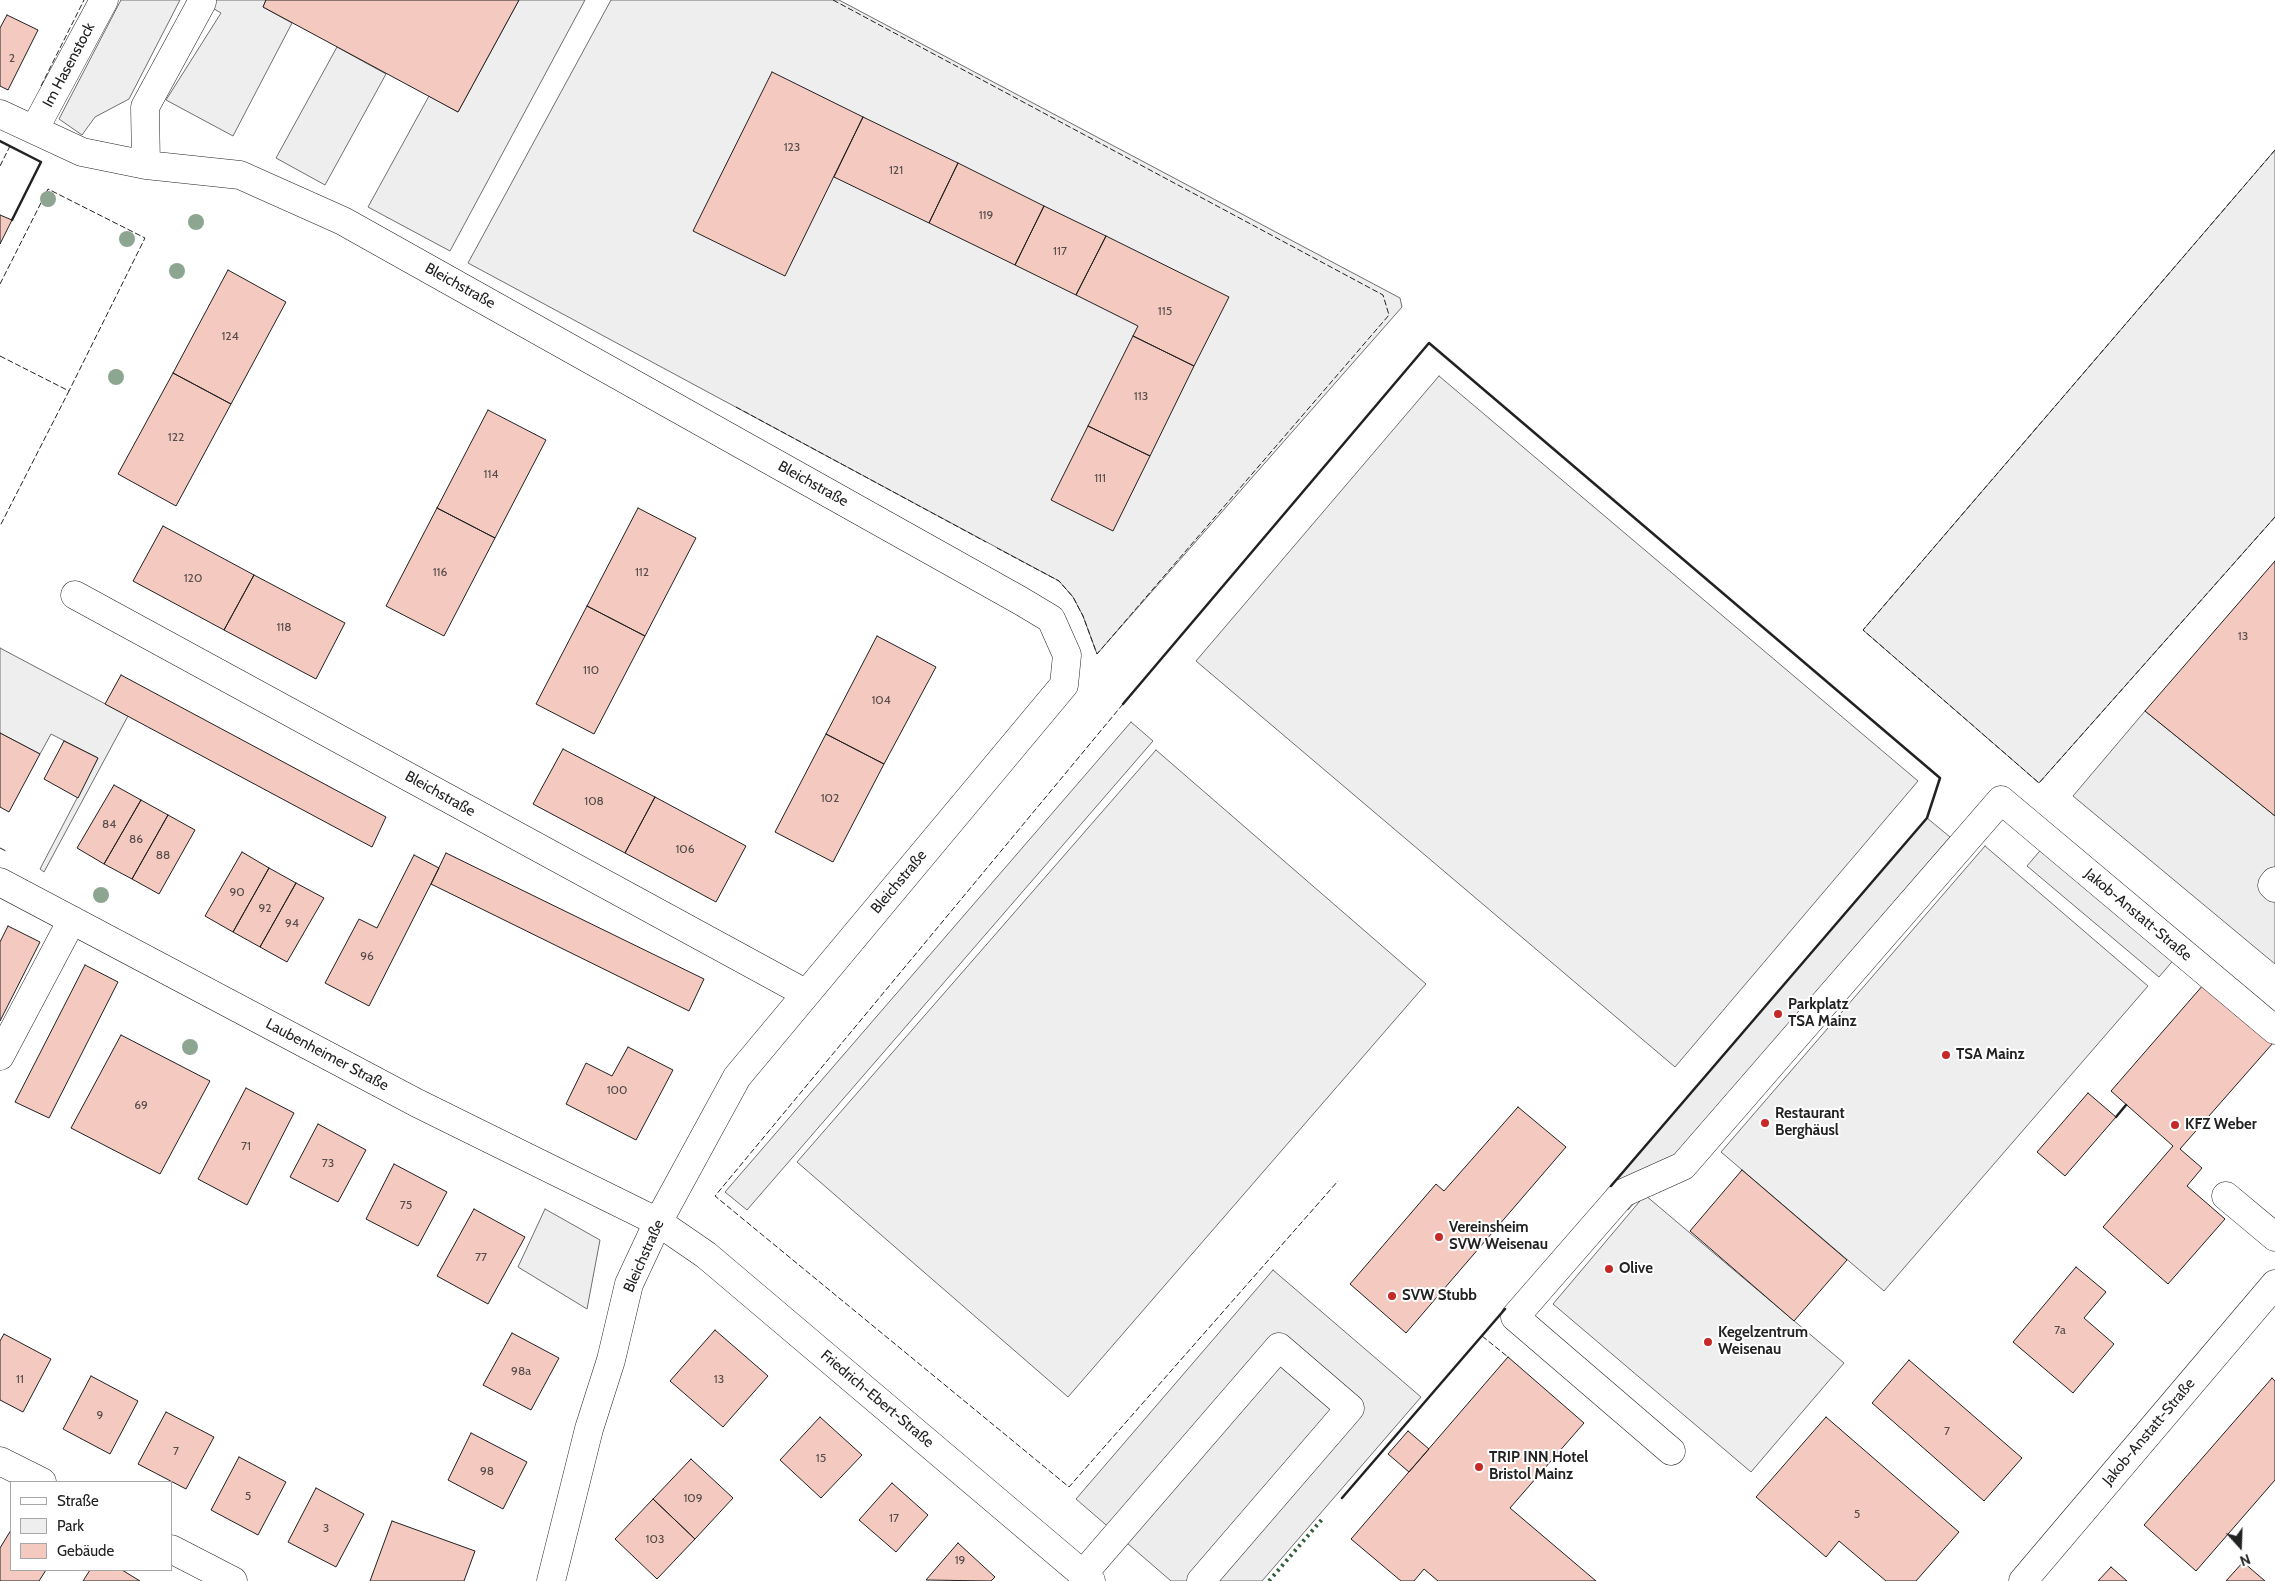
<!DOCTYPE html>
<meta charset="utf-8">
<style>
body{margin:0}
#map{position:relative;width:2275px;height:1581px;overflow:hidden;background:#fff;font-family:Cabin,sans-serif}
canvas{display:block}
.legend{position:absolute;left:10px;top:1481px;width:162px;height:90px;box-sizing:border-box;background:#fff;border:1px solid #a7a7a7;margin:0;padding:6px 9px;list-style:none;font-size:15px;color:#222}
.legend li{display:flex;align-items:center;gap:10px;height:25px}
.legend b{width:25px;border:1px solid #a7a7a7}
.north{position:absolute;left:2215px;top:1521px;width:50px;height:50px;-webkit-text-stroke:4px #fff;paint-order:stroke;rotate:160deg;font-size:14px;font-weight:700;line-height:20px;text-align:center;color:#222}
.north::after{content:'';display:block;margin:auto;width:18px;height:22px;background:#222;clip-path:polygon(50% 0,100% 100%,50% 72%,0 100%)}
</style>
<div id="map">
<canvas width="2275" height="1581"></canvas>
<ul class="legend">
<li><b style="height:6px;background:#fff"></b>Straße</li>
<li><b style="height:14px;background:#eee"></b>Park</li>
<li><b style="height:14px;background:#f3c9c0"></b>Gebäude</li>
</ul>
<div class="north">N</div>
</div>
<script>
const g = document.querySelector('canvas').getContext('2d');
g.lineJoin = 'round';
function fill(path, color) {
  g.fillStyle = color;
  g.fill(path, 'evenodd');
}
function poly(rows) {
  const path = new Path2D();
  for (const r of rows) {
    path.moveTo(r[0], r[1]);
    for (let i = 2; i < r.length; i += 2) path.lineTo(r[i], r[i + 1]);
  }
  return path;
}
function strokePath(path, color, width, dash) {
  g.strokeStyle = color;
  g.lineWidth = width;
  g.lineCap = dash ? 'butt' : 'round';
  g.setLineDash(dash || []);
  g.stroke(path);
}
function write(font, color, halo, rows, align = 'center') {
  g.font = font + ' Cabin,sans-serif';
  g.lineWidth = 4;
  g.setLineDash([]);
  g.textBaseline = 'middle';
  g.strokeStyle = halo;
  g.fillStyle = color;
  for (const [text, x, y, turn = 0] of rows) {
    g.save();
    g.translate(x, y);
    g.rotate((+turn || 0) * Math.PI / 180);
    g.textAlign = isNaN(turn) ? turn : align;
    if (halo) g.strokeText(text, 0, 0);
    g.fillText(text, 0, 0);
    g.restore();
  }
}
const green = poly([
 [121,0,180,0,129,99,95,117,82,135,59,119,121,0],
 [199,0,266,0,263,7,292,23,233,136,166,100,221,13,199,0],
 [519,0,585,0,450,251,368,207,429,96,458,112,519,0],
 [611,0,839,0,1400,298,1402,307,1097,654,1083,616,1073,597,1059,581,468,263,611,0],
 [337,47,386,74,325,185,276,158,337,47],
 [2275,150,2275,517,2039,783,1863,630,2275,150],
 [1439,376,1918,781,1675,1067,1196,661,1439,376],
 [0,648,128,716,44,872,40,869,98,758,51,734,40,754,0,733,0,648],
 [1131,722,1153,741,747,1210,725,1192,1131,722],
 [1156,750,1426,984,1068,1397,797,1162,1156,750],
 [1985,846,2148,986,1884,1291,1721,1152,1985,846],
 [1645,1195,1844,1363,1751,1472,1553,1304,1645,1195],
 [545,1209,600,1240,587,1309,518,1267,545,1209]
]);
fill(green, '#eee');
strokePath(green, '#6f6f6f', 1);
const parking = poly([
 [2145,711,2275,816,2275,964,2073,796,2145,711],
 [1927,818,1950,837,1628,1210,1606,1191,1927,818],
 [2044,846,2176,957,2159,977,2027,866,2044,846],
 [1273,1270,1421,1397,1262,1581,1171,1581,1076,1499,1273,1270]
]);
fill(parking, '#ededed');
strokePath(parking, '#6f6f6f', 1);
const building = poly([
 [266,0,519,0,458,112,263,7,266,0],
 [7,15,38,30,8,90,0,86,0,28,7,15],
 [772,72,863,117,785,276,693,231,772,72],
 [863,117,958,163,929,223,834,177,863,117],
 [958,163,1044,206,1015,265,929,223,958,163],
 [1044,206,1106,236,1076,295,1015,265,1044,206],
 [0,215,12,220,0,244,0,215],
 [1106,236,1229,297,1194,366,1133,336,1138,326,1076,295,1106,236],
 [228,270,286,302,231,404,173,373,228,270],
 [1133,336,1194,366,1150,456,1088,426,1133,336],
 [173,373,231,404,176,506,118,474,173,373],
 [488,410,546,440,495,538,437,508,488,410],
 [1088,426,1150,456,1113,531,1051,500,1088,426],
 [437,508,495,538,444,636,386,606,437,508],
 [638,508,696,538,645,636,587,606,638,508],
 [163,526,254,575,224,630,133,581,163,526],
 [2275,561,2275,816,2145,711,2275,561],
 [254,575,345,623,316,679,224,630,254,575],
 [587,606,645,636,594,734,536,704,587,606],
 [877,636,936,667,884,764,826,734,877,636],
 [121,675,386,817,372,847,105,704,121,675],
 [0,733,40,754,9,812,0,807,0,733],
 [826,734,884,764,833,862,775,832,826,734],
 [64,741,98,758,78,798,44,779,64,741],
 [563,749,655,797,625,853,533,804,563,749],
 [114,785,141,800,104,864,77,848,114,785],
 [655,797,746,846,716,902,625,853,655,797],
 [141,800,168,815,132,879,104,864,141,800],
 [168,815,195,830,159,894,132,879,168,815],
 [242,852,269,868,233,932,205,916,242,852],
 [446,853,704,979,689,1011,431,884,446,853],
 [414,855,439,868,369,1006,325,983,359,919,377,928,414,855],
 [269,868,296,883,260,947,233,932,269,868],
 [296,883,324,898,287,962,260,947,296,883],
 [8,926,40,942,0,1021,0,942,8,926],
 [85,965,118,982,49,1118,15,1102,85,965],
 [2204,984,2273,1043,2180,1149,2202,1168,2187,1186,2225,1219,2168,1284,2103,1227,2173,1146,2111,1091,2204,984],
 [121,1035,210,1081,160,1174,71,1128,121,1035],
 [628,1047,673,1070,636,1140,566,1104,586,1063,612,1076,628,1047],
 [246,1088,294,1113,247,1205,198,1179,246,1088],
 [2088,1093,2116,1117,2065,1176,2037,1152,2088,1093],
 [1518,1107,1566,1147,1406,1333,1350,1284,1436,1184,1444,1191,1518,1107],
 [318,1124,366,1150,338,1202,290,1177,318,1124],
 [394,1164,447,1192,418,1246,366,1219,394,1164],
 [1742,1170,1847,1260,1794,1321,1690,1231,1742,1170],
 [474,1209,525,1237,488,1304,437,1276,474,1209],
 [2076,1267,2106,1292,2084,1318,2114,1344,2073,1393,2013,1342,2076,1267],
 [715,1330,768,1376,723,1427,670,1381,715,1330],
 [512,1333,559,1358,531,1410,483,1385,512,1333],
 [4,1334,51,1359,23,1412,0,1400,0,1341,4,1334],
 [1508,1357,1584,1423,1510,1508,1596,1581,1438,1581,1424,1569,1414,1581,1401,1581,1351,1539,1508,1357],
 [1909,1360,2022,1458,1984,1501,1872,1403,1909,1360],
 [91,1376,138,1401,110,1454,63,1429,91,1376],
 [2272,1378,2275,1381,2275,1480,2196,1571,2144,1525,2272,1378],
 [166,1412,214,1437,186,1489,138,1464,166,1412],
 [820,1417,862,1455,821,1498,780,1460,820,1417],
 [1826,1417,1959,1532,1916,1581,1886,1581,1839,1541,1826,1557,1756,1497,1826,1417],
 [1408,1431,1429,1449,1409,1472,1388,1454,1408,1431],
 [471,1433,527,1462,503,1509,448,1480,471,1433],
 [239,1457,286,1482,258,1535,211,1510,239,1457],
 [691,1459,733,1498,695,1539,653,1499,691,1459],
 [892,1483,928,1515,896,1552,859,1520,892,1483],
 [316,1488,364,1514,336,1567,288,1542,316,1488],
 [653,1499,695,1539,657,1579,615,1539,653,1499],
 [392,1521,475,1551,464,1581,370,1581,392,1521],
 [11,1530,11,1570,46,1570,39,1581,0,1581,0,1548,11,1530],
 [958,1543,995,1577,991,1581,926,1580,958,1543],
 [2243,1562,2265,1581,2226,1581,2243,1562],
 [2111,1567,2127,1581,2098,1581,2111,1567],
 [90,1570,122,1570,140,1581,83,1581,90,1570]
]);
fill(building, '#f3c9c0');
strokePath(building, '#222', 1);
const minor = poly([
 [0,114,82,152,146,165,240,175,343,221,1021,601,1051,619,1067,655,1064,685,737,1077,658,1222,629,1284,611,1360,589,1429,551,1581],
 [34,130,104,0],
 [146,165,145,107,202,2],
 [75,595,805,993],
 [2275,881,2272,885,2275,888],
 [0,882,417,1103,658,1222,706,1255,1091,1581],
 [0,1056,72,920],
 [2226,1196,2275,1237],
 [1671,1451,1515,1317,1623,1193,1683,1166,2001,800,2275,1030],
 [0,1461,42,1482],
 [171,1549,233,1581],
 [1083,1574,1279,1347,1350,1408,1201,1581],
 [2023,1581,2275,1284]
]);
strokePath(minor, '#222', 29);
strokePath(minor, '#fff', 28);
strokePath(poly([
 [1269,1581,1324,1517]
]), '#2f5e38', 4, [2.5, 4]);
strokePath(poly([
 [833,0,1383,295,1389,315,1097,654,1083,616,1073,597,1059,581,997,548],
 [41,86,84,0],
 [2275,150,1863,630,2039,783,2275,517],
 [0,166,10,146],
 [0,284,48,189,145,238,69,391],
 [0,356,69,391,0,526],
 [736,407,986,542],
 [1123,704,715,1196,1069,1487,1338,1181],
 [0,848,6,851],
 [1482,1336,1508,1357]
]), '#222', 1, [6, 2.5]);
strokePath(poly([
 [0,141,41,162,12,220],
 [1123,704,1429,343,1940,778,1927,818,1611,1186],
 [2116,1117,2126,1105],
 [1342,1498,1505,1309]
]), '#222', 2.5);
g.fillStyle = '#8da692';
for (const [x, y] of [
 [48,199],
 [196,222],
 [127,239],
 [177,271],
 [116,377],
 [101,895],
 [190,1047]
]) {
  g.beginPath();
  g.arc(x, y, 8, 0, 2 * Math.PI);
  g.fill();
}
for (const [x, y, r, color] of [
 [1778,1014,5,"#c62828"],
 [1946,1055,5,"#c62828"],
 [1765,1123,5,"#c62828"],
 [2175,1125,5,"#c62828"],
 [1439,1237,5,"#c62828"],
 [1609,1269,5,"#c62828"],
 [1392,1296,5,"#c62828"],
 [1708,1342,5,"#c62828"],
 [1479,1467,5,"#c62828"]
]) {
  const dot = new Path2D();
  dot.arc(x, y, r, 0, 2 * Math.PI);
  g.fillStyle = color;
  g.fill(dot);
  strokePath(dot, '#fff', 2);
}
write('12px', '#564c4a', null, [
 ["2",12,58],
 ["123",792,147],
 ["121",896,170],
 ["119",986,215],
 ["117",1060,251],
 ["115",1165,311],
 ["124",230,336],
 ["113",1141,396],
 ["122",176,437],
 ["114",491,474],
 ["111",1100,478],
 ["116",440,572],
 ["112",642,572],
 ["120",193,578],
 ["118",284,627],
 ["13",2243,636],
 ["110",591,670],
 ["104",881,700],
 ["102",830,798],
 ["108",594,801],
 ["84",109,824],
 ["86",136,839],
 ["106",685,849],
 ["88",163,855],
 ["90",237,892],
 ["92",265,908],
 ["94",292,923],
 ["96",367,956],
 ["100",617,1090],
 ["69",141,1105],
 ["71",246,1146],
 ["73",328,1163],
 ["75",406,1205],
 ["77",481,1257],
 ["7a",2060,1330],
 ["98a",521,1371],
 ["11",20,1379],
 ["13",719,1379],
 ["9",100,1415],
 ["7",1947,1431],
 ["7",176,1451],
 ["15",821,1458],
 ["98",487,1471],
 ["5",248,1496],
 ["109",693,1498],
 ["5",1857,1514],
 ["17",894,1518],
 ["3",326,1528],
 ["103",655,1539],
 ["19",960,1560]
]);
write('15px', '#222', '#fff', [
 ["Im Hasenstock",69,65,-62],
 ["Bleichstraße",460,286,29],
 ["Bleichstraße",813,484,29],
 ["Bleichstraße",440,794,29],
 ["Bleichstraße",899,882,-50],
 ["Jakob-Anstatt-Straße",2138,915,40],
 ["Laubenheimer Straße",327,1055,28],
 ["Bleichstraße",644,1256,-66],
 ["Friedrich-Ebert-Straße",877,1399,40],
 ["Jakob-Anstatt-Straße",2149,1432,-50]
]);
write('bold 15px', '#222', '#fff', [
 ["Parkplatz",1788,1005],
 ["TSA Mainz",1788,1022],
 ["TSA Mainz",1956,1055],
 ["Restaurant",1775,1114],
 ["Berghäusl",1775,1131],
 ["KFZ Weber",2185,1125],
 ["Vereinsheim",1449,1228],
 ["SVW Weisenau",1449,1245],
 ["Olive",1619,1269],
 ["SVW Stubb",1402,1296],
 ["Kegelzentrum",1718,1333],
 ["Weisenau",1718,1350],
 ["TRIP INN Hotel",1489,1458],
 ["Bristol Mainz",1489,1475]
], 'left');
</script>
